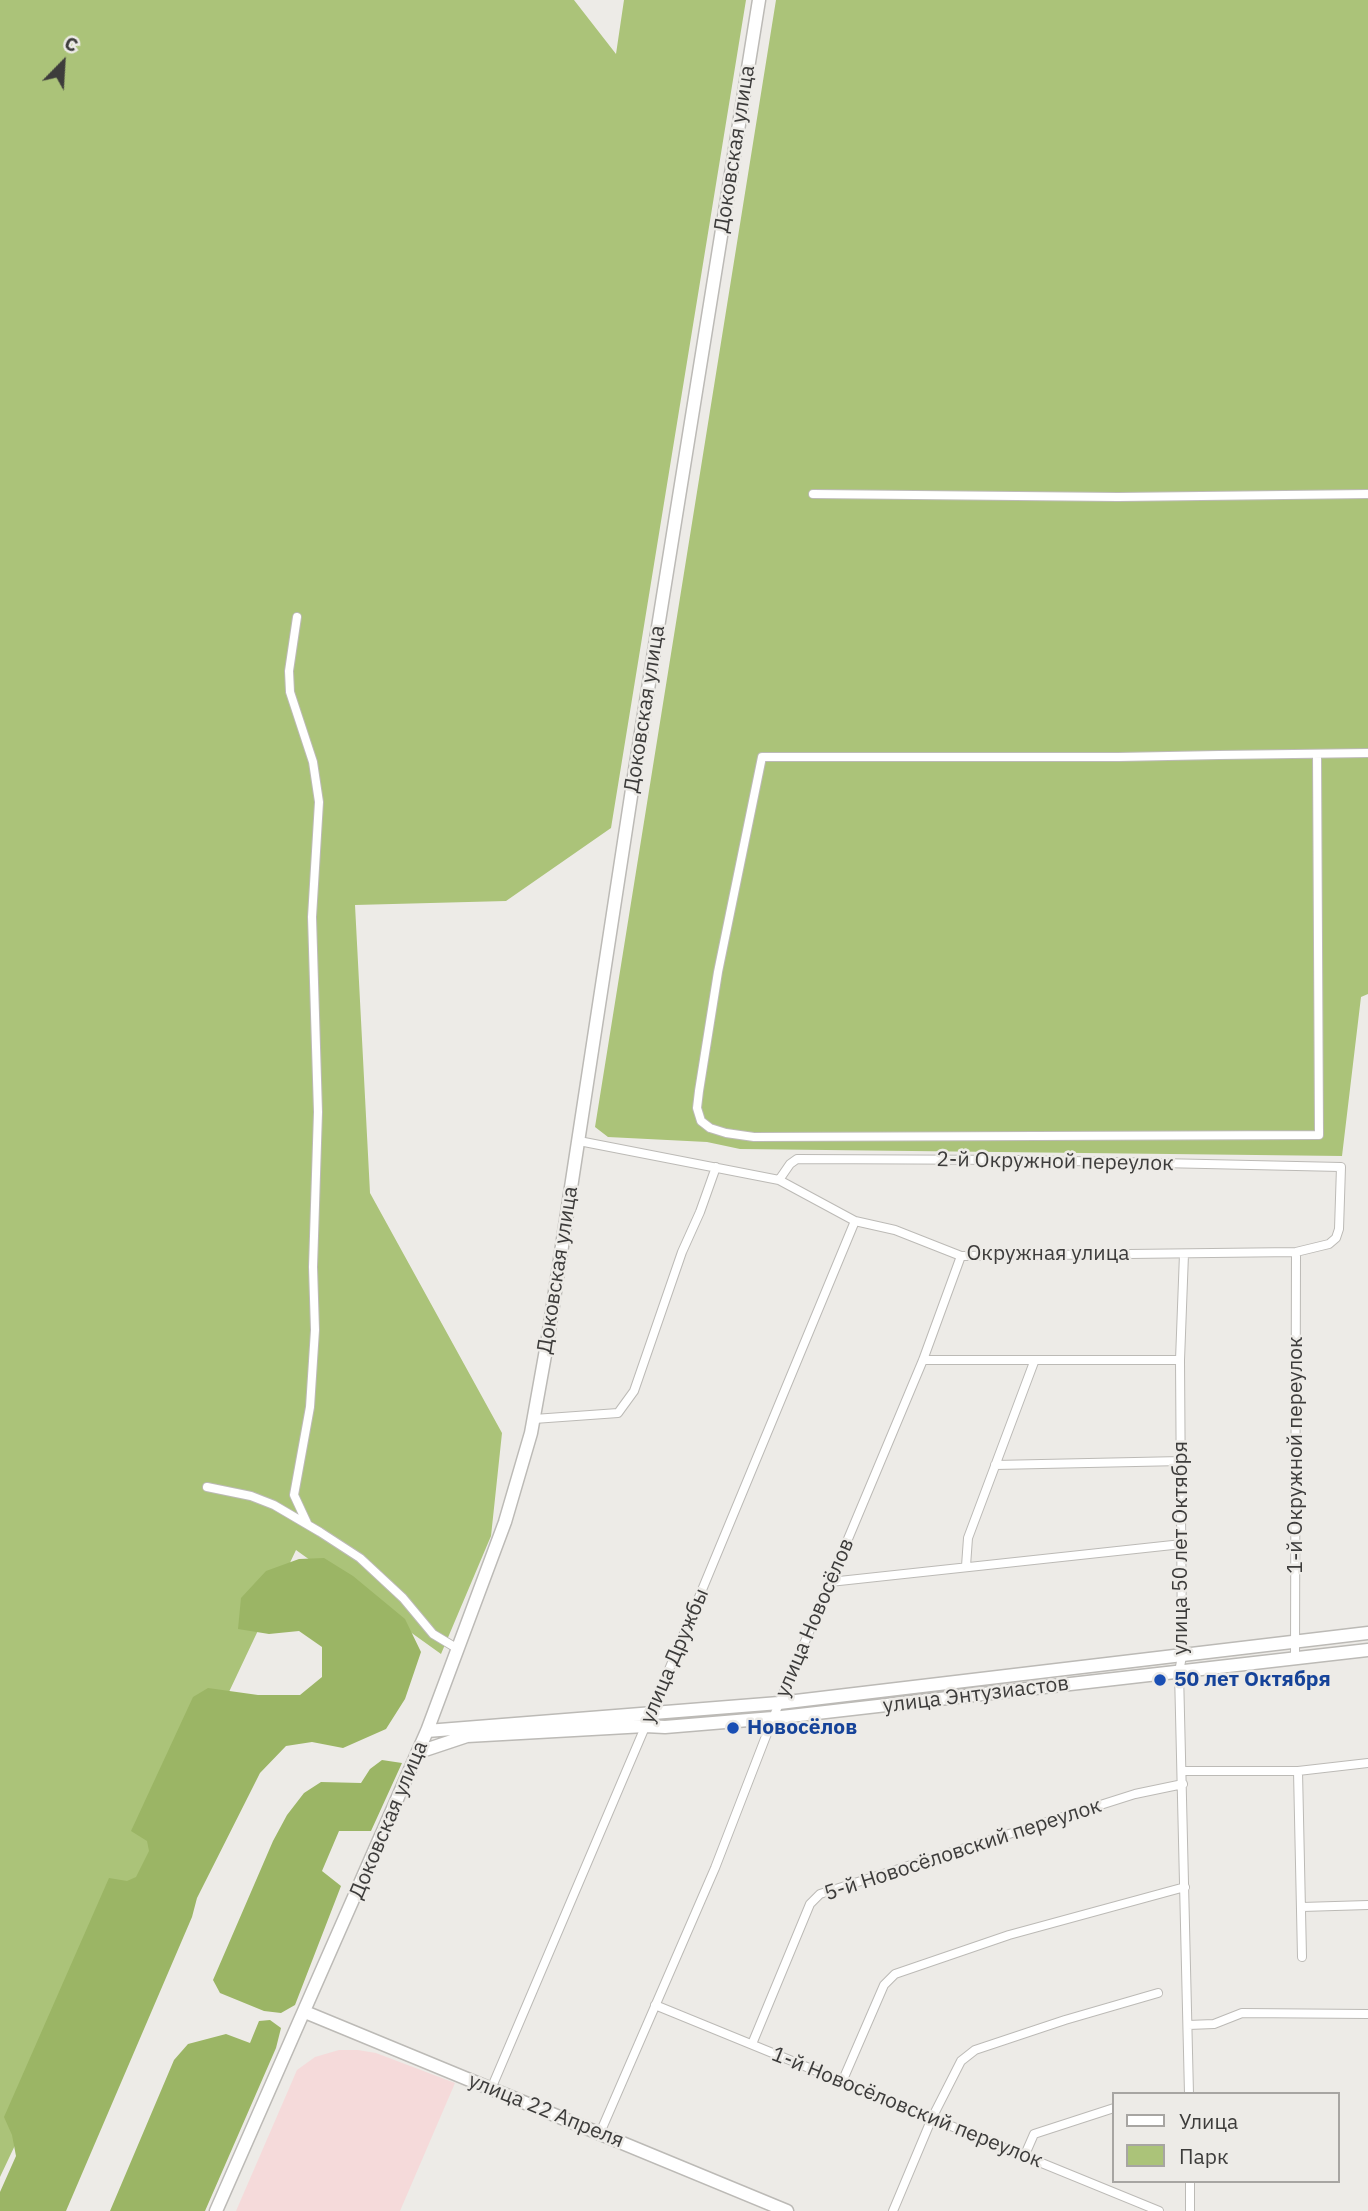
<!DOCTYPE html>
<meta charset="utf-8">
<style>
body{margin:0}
#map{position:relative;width:1368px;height:2211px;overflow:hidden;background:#edebe7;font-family:"IBM Plex Sans",sans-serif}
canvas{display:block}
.legend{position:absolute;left:1112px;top:2092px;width:228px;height:91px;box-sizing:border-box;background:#edebe7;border:2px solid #a7a5a2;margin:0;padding:9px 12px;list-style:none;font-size:21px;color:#3d3c3b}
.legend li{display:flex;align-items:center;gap:14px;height:35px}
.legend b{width:35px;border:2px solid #a7a5a2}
.north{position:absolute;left:28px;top:28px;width:70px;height:70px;-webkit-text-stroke:5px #edebe7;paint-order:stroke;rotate:24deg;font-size:19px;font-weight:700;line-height:28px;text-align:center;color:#3d3c3b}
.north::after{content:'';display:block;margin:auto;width:24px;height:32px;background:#3d3c3b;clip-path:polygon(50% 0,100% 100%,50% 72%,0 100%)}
</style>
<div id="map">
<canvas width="1368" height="2211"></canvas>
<ul class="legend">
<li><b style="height:9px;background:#fff"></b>Улица</li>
<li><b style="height:19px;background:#abc379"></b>Парк</li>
</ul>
<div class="north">С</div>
</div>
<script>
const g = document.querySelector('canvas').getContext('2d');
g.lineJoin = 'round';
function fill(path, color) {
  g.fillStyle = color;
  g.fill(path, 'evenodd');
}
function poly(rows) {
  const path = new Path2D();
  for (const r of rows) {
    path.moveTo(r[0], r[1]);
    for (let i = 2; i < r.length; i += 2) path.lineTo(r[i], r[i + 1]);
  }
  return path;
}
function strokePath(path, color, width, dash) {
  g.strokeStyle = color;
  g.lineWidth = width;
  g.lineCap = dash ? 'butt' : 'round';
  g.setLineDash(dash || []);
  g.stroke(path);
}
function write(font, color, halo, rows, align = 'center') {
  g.font = font + ' "IBM Plex Sans",sans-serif';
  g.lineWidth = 5;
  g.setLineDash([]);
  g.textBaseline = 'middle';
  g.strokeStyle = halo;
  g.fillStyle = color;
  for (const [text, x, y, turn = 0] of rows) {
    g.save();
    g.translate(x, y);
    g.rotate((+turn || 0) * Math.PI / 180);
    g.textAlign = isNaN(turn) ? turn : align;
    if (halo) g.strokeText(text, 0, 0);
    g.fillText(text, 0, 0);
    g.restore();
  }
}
fill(poly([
 [339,2050,358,2050,376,2053,455,2083,400,2211,236,2211,297,2070,315,2057]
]), '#f5dada');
fill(poly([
 [0,0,574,0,616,54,624,0,746,0,611,828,506,901,355,905,370,1193,502,1433,491,1536,441,1654,296,1550,0,2177],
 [776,0,1368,0,1368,994,1361,997,1342,1156,740,1149,707,1142,608,1137,595,1127]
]), '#abc379');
fill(poly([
 [324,1558,353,1576,405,1619,421,1652,405,1699,386,1729,343,1748,312,1742,286,1746,260,1773,197,1898,192,1917,66,2211,0,2211,0,2192,16,2156,12,2135,4,2117,109,1878,127,1881,136,1877,149,1851,147,1841,131,1831,193,1697,208,1688,258,1695,300,1695,322,1677,322,1647,299,1631,269,1634,238,1629,241,1598,266,1571,299,1559],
 [382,1760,402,1763,371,1831,339,1831,322,1871,341,1886,295,2005,281,2013,264,2011,220,1993,213,1980,273,1841,287,1815,304,1793,321,1782,361,1783,370,1769],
 [270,2020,281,2028,276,2048,205,2211,110,2211,174,2060,188,2044,226,2034,250,2043,259,2021]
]), '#9bb565');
const street = poly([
 [813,494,1118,497,1368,494],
 [297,617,289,671,290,692,313,762,319,802,312,917,318,1112,313,1267,315,1330,310,1407,294,1495,307,1523],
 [1317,754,1319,1135,754,1137,726,1133,710,1128,701,1121,697,1108,699,1091,718,972,762,757,1118,757,1219,755,1368,753],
 [579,1141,779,1180,855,1221,895,1230,961,1256,1296,1252,1329,1244,1336,1238,1339,1229,1341,1167,1025,1160,797,1159,790,1164,779,1180],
 [1184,1254,1180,1360,1182,1656,1179,1672,1189,2094],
 [923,1360,1180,1360],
 [534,1419,618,1413,634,1391,682,1252,700,1212,716,1167],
 [995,1465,1182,1461],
 [207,1487,251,1496,274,1505,320,1532,360,1558,403,1598,433,1634,458,1649],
 [966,1566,968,1538,1034,1362],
 [830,1582,1182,1544],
 [1295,1658,1296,1252],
 [1182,1771,1298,1771,1368,1763],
 [1298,1771,1302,1957],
 [1302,1907,1368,1905],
 [655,2005,1159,2211],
 [1188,2025,1214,2024,1242,2013,1368,2014],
 [752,2044,810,1904,820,1894,1135,1794,1183,1784],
 [842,2082,884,1985,895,1974,1009,1935,1185,1887],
 [491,2089,651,1713,855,1221],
 [600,2133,715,1868,773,1718,923,1360,961,1256],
 [1024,2157,1034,2134,1114,2108],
 [893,2211,932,2118,961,2061,975,2050,1065,2020,1158,1993],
 [1190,2211,1190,2181]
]);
const secondary = poly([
 [427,1731,779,1703,1368,1633],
 [419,1752,467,1736,645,1726,665,1727,773,1718,1368,1650],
 [305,2012,787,2211],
 [216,2211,427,1731,505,1522,531,1433,547,1344,635,770,759,0]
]);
strokePath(street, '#bcbab6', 10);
strokePath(secondary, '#bcbab6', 15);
strokePath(street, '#fff', 8);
strokePath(secondary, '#fff', 12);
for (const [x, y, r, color] of [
 [1160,1680,7,"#1a4fb4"],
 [733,1728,7,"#1a4fb4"]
]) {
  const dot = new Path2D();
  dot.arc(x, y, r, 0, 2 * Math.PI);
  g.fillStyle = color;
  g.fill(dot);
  strokePath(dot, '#edebe7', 2.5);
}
write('21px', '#3d3c3b', '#edebe7', [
 ["Доковская улица",735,149,-81],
 ["Доковская улица",645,709,-81],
 ["2-й Окружной переулок",1055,1162,1],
 ["Окружная улица",1048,1254],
 ["Доковская улица",558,1270,-81],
 ["1-й Окружной переулок",1296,1455,-90],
 ["улица 50 лет Октября",1181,1548,-90],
 ["улица Новосёлов",815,1618,-67],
 ["улица Дружбы",675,1656,-67],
 ["улица Энтузиастов",976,1695,-7],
 ["Доковская улица",389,1820,-67],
 ["5-й Новосёловский переулок",963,1850,-18],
 ["1-й Новосёловский переулок",907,2108,22],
 ["улица 22 Апреля",546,2111,22]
]);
write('bold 21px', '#164399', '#edebe7', [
 ["50 лет Октября",1174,1680],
 ["Новосёлов",747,1728]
], 'left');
</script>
